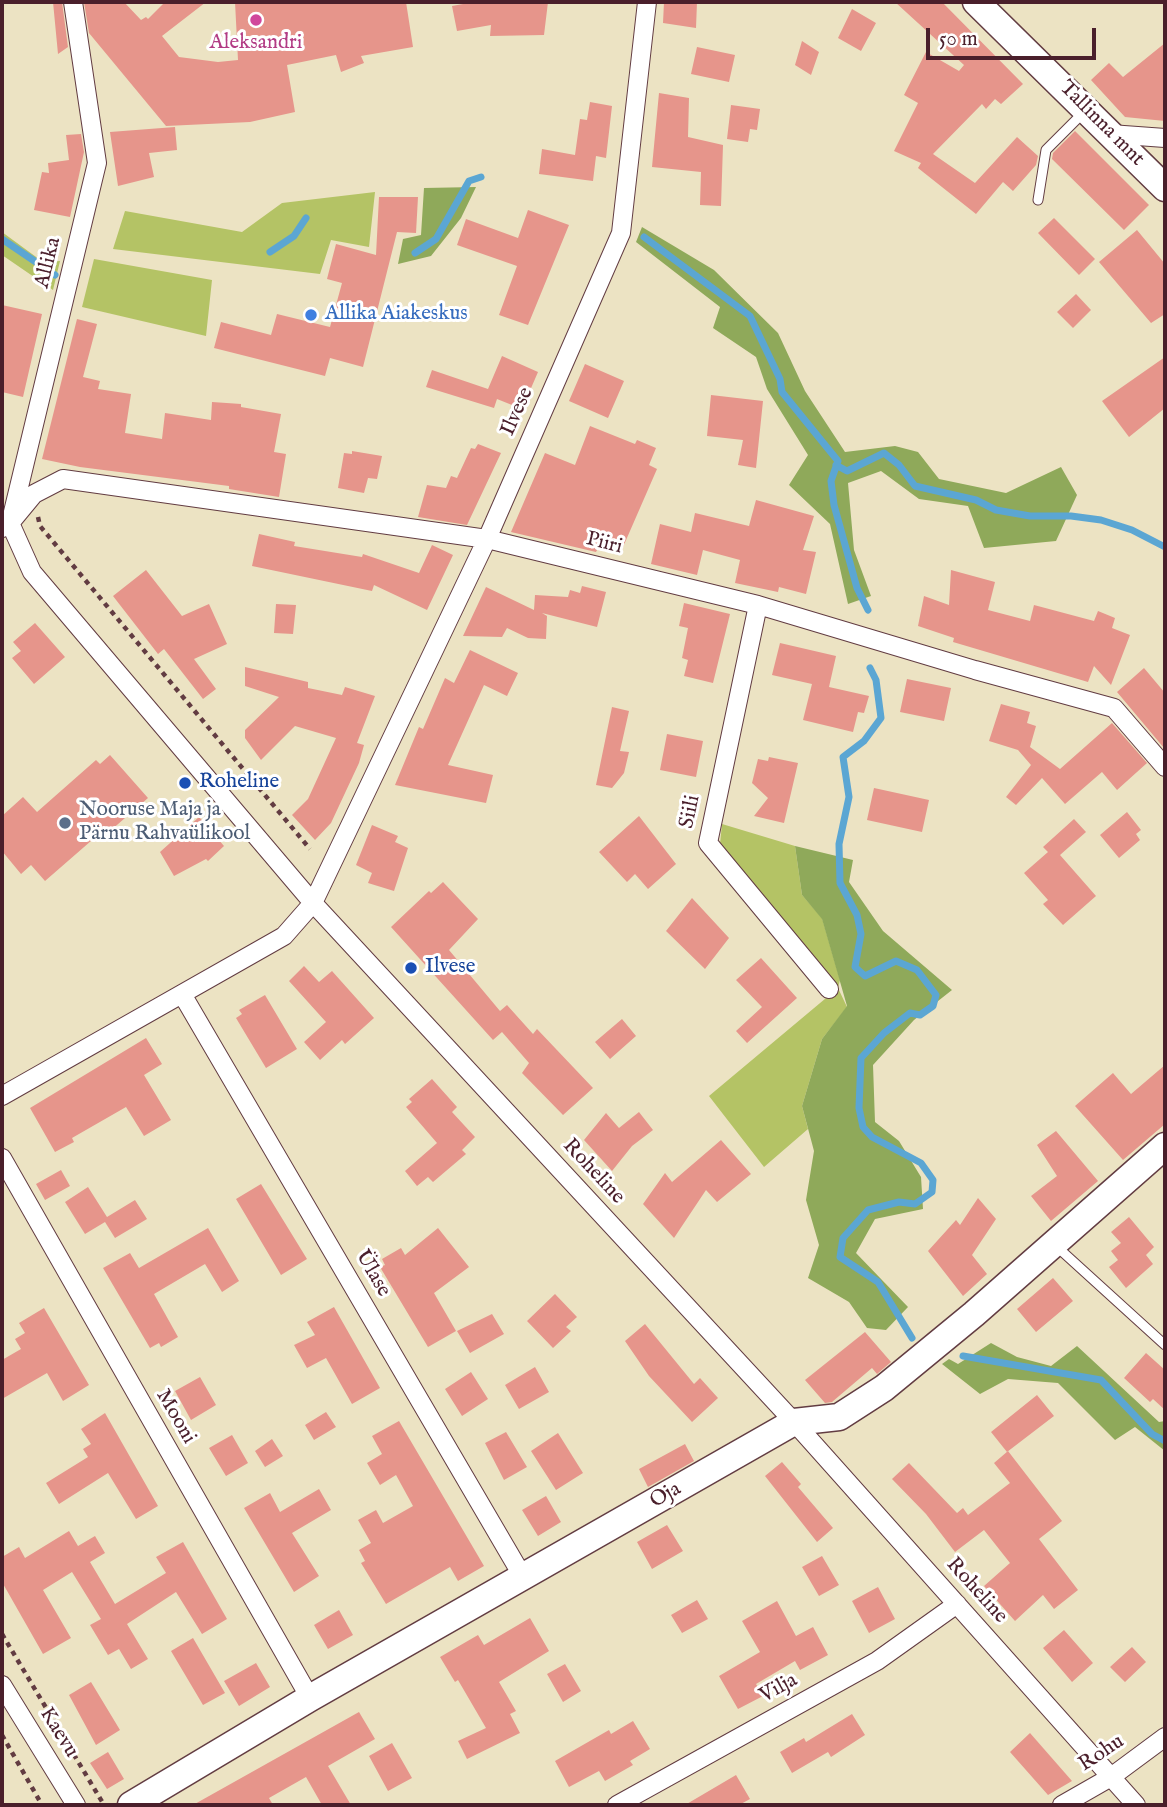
<!DOCTYPE html>
<meta charset="utf-8">
<style>
body{margin:0}
#map{position:relative;width:1167px;height:1807px;overflow:hidden;background:#ece3c3;font-family:"IM FELL English",serif}
canvas{display:block}
.frame{position:absolute;inset:0;border:4px solid #4a1f2b;pointer-events:none}
.scale{position:absolute;left:926px;top:28px;width:170px;height:32px;box-sizing:border-box;border:4px solid #4a1f2b;border-top:0;padding-left:9px;font-size:21px;line-height:24px;white-space:nowrap;color:#4a1f2b;-webkit-text-stroke:5px #fff;paint-order:stroke}
</style>
<div id="map">
<canvas width="1167" height="1807"></canvas>
<div class="frame"></div>
<div class="scale">50 m</div>
</div>
<script>
const g = document.querySelector('canvas').getContext('2d');
g.lineJoin = 'round';
function fill(path, color) {
  g.fillStyle = color;
  g.fill(path, 'evenodd');
}
function poly(rows) {
  const path = new Path2D();
  for (const r of rows) {
    path.moveTo(r[0], r[1]);
    for (let i = 2; i < r.length; i += 2) path.lineTo(r[i], r[i + 1]);
  }
  return path;
}
function strokePath(path, color, width, dash) {
  g.strokeStyle = color;
  g.lineWidth = width;
  g.lineCap = dash ? 'butt' : 'round';
  g.setLineDash(dash || []);
  g.stroke(path);
}
function write(font, color, halo, rows, align = 'center') {
  g.font = font + ' "IM FELL English",serif';
  g.lineWidth = 6;
  g.setLineDash([]);
  g.textBaseline = 'middle';
  g.strokeStyle = halo;
  g.fillStyle = color;
  for (const [text, x, y, turn = 0] of rows) {
    g.save();
    g.translate(x, y);
    g.rotate((+turn || 0) * Math.PI / 180);
    g.textAlign = isNaN(turn) ? turn : align;
    if (halo) g.strokeText(text, 0, 0);
    g.fillText(text, 0, 0);
    g.restore();
  }
}
fill(poly([
 [375,192,369,247,331,240,320,274,113,249,125,211,242,232,282,203],
 [2,232,43,262,60,261,53,290,2,255],
 [94,259,212,280,206,336,82,307],
 [722,824,795,846,802,895,822,918,840,980,838,988,847,1007,822,1039,802,1106,808,1129,764,1167,709,1096,838,988,720,844]
]), '#b4c365');
fill(poly([
 [476,187,461,218,431,256,398,264,403,239,421,235,424,188],
 [642,227,714,270,778,333,805,391,845,452,895,446,918,452,939,479,1006,493,1061,467,1077,495,1056,541,984,548,968,506,919,499,881,471,848,483,854,550,871,596,848,604,830,524,789,485,808,455,767,389,756,357,713,328,720,307,636,242],
 [795,846,853,860,849,882,883,931,952,990,914,1020,873,1065,875,1122,899,1141,921,1177,923,1209,875,1219,856,1253,908,1307,886,1330,867,1328,849,1302,808,1278,819,1245,806,1200,814,1151,802,1106,822,1039,847,1006,822,919,802,895],
 [991,1343,1017,1357,1051,1366,1077,1346,1159,1422,1165,1421,1165,1451,1135,1427,1115,1440,1058,1383,1008,1379,980,1394,942,1364,949,1359,958,1364]
]), '#8fa95a');
strokePath(poly([
 [644,237,750,316,780,379,782,392,838,461,831,481,834,505,857,588,868,610],
 [2,239,55,275],
 [270,252,294,236,306,218],
 [415,253,436,239,469,181,481,177],
 [836,465,847,471,884,453,899,465,915,486,976,500,996,510,1030,516,1071,516,1101,520,1132,530,1165,547],
 [870,668,876,680,881,718,864,741,843,757,849,797,839,844,840,883,857,915,861,934,855,967,865,976,896,961,917,970,936,995,933,1006,920,1015,910,1013,884,1033,861,1058,859,1108,863,1127,872,1137,921,1163,933,1180,932,1192,915,1204,899,1202,868,1210,843,1238,840,1257,878,1282,912,1338],
 [963,1356,1101,1380,1152,1434,1165,1441]
]), '#5ba6d3', 7);
fill(poly([
 [53,2,62,2,68,47,58,54],
 [84,2,124,2,141,20,146,17,148,19,165,2,206,2,162,36,179,57,218,62,238,60,235,2,406,2,413,47,361,56,364,63,341,72,336,55,287,65,295,112,250,122,166,126,89,33],
 [474,2,548,2,544,35,490,36,491,25,457,31,452,6],
 [664,2,697,2,696,28,663,23],
 [895,2,942,2,1023,84,1001,104,995,99,986,109,982,104,933,154,975,183,1017,137,1038,156,1036,165,1013,191,1003,182,976,214,918,168,921,163,894,151,918,103,904,95,926,52,959,71,964,65],
 [852,9,876,23,861,51,838,38],
 [802,41,819,52,811,75,795,65],
 [1165,43,1165,121,1125,117,1091,80,1109,63,1123,77],
 [697,47,735,55,729,82,691,74],
 [659,93,689,98,688,137,723,145,721,206,700,205,701,172,652,167],
 [590,102,612,106,606,158,596,156,593,181,539,174,542,149,575,155,580,119,587,120],
 [731,105,760,109,757,130,750,129,748,142,727,139],
 [175,127,177,150,149,153,154,177,118,186,110,132],
 [1075,131,1149,205,1124,230,1052,159,1053,153],
 [81,134,84,152,70,217,34,210,42,172,49,173,48,163,69,160,66,135],
 [379,197,418,197,416,233,397,232,363,367,330,358,325,376,214,348,221,322,271,335,277,314,330,327,342,283,327,279,336,244,376,255],
 [528,210,569,225,528,325,499,315,517,266,457,245,466,219,518,238],
 [1054,218,1095,259,1079,275,1038,233],
 [1137,230,1165,264,1165,314,1151,323,1099,262],
 [1076,294,1091,310,1073,328,1057,312],
 [2,305,42,314,23,397,2,392],
 [77,319,97,324,83,377,100,381,98,389,131,394,125,433,162,439,165,413,211,420,212,402,241,404,241,407,281,414,274,452,286,454,279,497,229,489,229,486,80,467,42,459],
 [502,356,538,372,522,409,497,399,494,408,426,387,432,370,488,389],
 [1165,357,1165,408,1129,437,1102,401],
 [585,364,624,381,608,418,569,401],
 [711,395,763,401,756,468,738,465,743,440,707,436],
 [590,426,635,444,637,440,656,448,649,465,657,469,623,547,603,538,596,552,511,532,545,453,575,465],
 [478,444,501,453,467,525,418,517,427,485,446,488,451,476,457,478,471,448,475,449],
 [352,451,382,456,377,479,368,478,364,493,338,488,344,453,352,454],
 [756,500,814,516,803,550,816,552,806,594,779,587,778,592,735,583,740,560,703,550,697,575,651,564,660,524,691,532,695,513,749,526],
 [259,534,295,542,294,546,362,557,363,554,419,573,432,545,453,555,427,610,374,585,372,591,252,566],
 [146,570,182,616,209,604,227,644,194,659,216,689,203,699,164,649,158,654,113,596],
 [951,570,995,582,988,610,1030,621,1034,605,1094,621,1098,611,1115,618,1112,628,1130,635,1111,685,1094,666,1088,682,953,642,954,638,918,626,924,596,949,605],
 [582,586,606,592,597,627,542,613,547,616,546,639,528,638,507,628,502,637,463,636,486,587,534,610,535,595,568,597,570,590,580,593],
 [684,603,730,614,713,683,684,676,688,660,682,658,688,628,679,626],
 [276,604,296,605,293,634,274,633],
 [35,623,65,657,34,684,12,658,21,651,13,642],
 [780,643,836,656,829,687,869,696,864,713,858,712,853,732,803,720,812,684,772,675],
 [470,650,518,673,507,696,484,685,448,765,493,775,486,803,395,785,419,727,423,729,445,678,454,683],
 [245,667,308,682,308,688,342,695,345,687,375,696,357,743,364,745,359,763,331,823,315,840,292,815,308,799,336,738,295,726,261,760,245,738,245,730,279,697,245,686],
 [1144,668,1165,693,1164,748,1117,692],
 [907,679,951,688,944,721,900,712],
 [1001,704,1030,712,1027,723,1036,726,1030,747,1060,769,1112,723,1147,763,1117,790,1102,772,1065,804,1042,778,1016,805,1006,797,1031,765,1018,750,989,741],
 [612,707,629,711,620,751,629,752,624,773,612,788,596,785],
 [667,734,703,741,696,777,660,770],
 [110,755,148,798,102,838,99,834,45,881,31,865,21,874,2,851,2,816,23,797,37,812,96,760,100,764],
 [769,757,798,763,784,823,754,816,768,798,752,783,758,759,768,761],
 [874,788,929,800,922,832,867,820],
 [1127,812,1141,830,1136,834,1140,840,1119,858,1100,835],
 [639,816,676,864,648,889,635,874,627,882,599,852],
 [199,817,224,846,208,861,206,859,174,876,160,852],
 [1074,819,1086,832,1060,855,1096,896,1063,925,1043,904,1048,900,1024,873,1048,852,1043,847],
 [372,825,398,836,395,842,408,848,394,891,368,883,372,873,356,865],
 [443,882,478,919,449,950,500,1011,507,1005,533,1034,537,1029,593,1088,563,1115,522,1073,529,1063,502,1032,493,1040,391,927,429,891,431,893],
 [692,898,729,938,705,969,666,931],
 [761,958,797,998,747,1043,736,1031,762,1007,736,980],
 [304,966,319,982,332,971,374,1018,345,1044,342,1040,320,1060,304,1042,326,1022,289,981],
 [265,995,297,1049,266,1068,236,1018,242,1014,239,1010],
 [622,1019,636,1036,610,1059,595,1042],
 [146,1038,162,1064,144,1075,171,1120,144,1136,126,1107,72,1138,74,1142,55,1152,30,1108],
 [1165,1065,1165,1124,1123,1160,1075,1106,1113,1073,1131,1094],
 [432,1079,457,1107,452,1112,475,1137,462,1150,466,1154,433,1182,428,1177,417,1186,405,1171,437,1143,406,1107,412,1102,409,1099],
 [639,1112,653,1130,632,1146,612,1171,584,1140,606,1113,619,1128],
 [1056,1131,1098,1181,1051,1221,1031,1196,1057,1176,1037,1145],
 [721,1140,751,1174,717,1202,706,1190,674,1238,643,1204,665,1173,672,1182],
 [61,1170,70,1186,45,1200,36,1184],
 [261,1184,307,1259,281,1275,236,1199],
 [88,1187,107,1217,135,1200,147,1219,115,1238,105,1222,85,1234,65,1202],
 [978,1198,996,1219,972,1255,987,1274,963,1296,928,1251,956,1220,960,1225],
 [1129,1217,1154,1247,1146,1255,1153,1264,1126,1288,1109,1267,1118,1260,1111,1251,1121,1243,1111,1232],
 [208,1228,239,1281,222,1292,205,1264,154,1294,178,1337,161,1347,159,1343,150,1348,103,1268,130,1253,139,1268],
 [438,1228,469,1267,434,1293,456,1331,428,1347,380,1267,385,1265,382,1259,401,1248,405,1255],
 [1053,1278,1073,1301,1036,1332,1017,1309],
 [555,1294,577,1317,566,1327,571,1331,553,1348,527,1321],
 [334,1307,380,1388,352,1404,326,1358,307,1368,294,1345,315,1335,307,1322],
 [44,1308,89,1385,63,1401,47,1373,2,1399,2,1360,21,1349,15,1339,25,1333,19,1323],
 [492,1314,504,1334,470,1353,457,1331],
 [645,1324,694,1384,700,1378,718,1398,692,1422,649,1376,625,1341],
 [865,1332,891,1362,877,1374,872,1368,832,1402,825,1403,805,1380],
 [1146,1353,1165,1370,1165,1410,1153,1399,1150,1402,1124,1378],
 [535,1367,549,1392,519,1409,505,1385],
 [471,1372,488,1399,462,1416,445,1389],
 [200,1377,216,1405,191,1420,175,1391],
 [1037,1395,1054,1416,1007,1452,991,1432],
 [326,1412,336,1427,314,1440,305,1425],
 [105,1413,158,1506,136,1519,108,1473,59,1504,46,1483,88,1457,83,1449,91,1444,81,1429],
 [399,1421,484,1566,458,1581,450,1567,386,1604,361,1563,365,1561,359,1550,371,1543,358,1520,376,1510,383,1523,413,1506,396,1475,380,1485,367,1463,382,1454,372,1436],
 [506,1432,527,1467,504,1480,485,1443],
 [558,1433,583,1473,556,1490,531,1451],
 [232,1435,248,1463,226,1476,209,1448],
 [272,1439,283,1456,265,1467,255,1451],
 [685,1444,694,1461,648,1487,639,1469],
 [1008,1451,1062,1521,1039,1539,1078,1590,1054,1609,1043,1595,1015,1621,984,1586,1010,1563,984,1530,955,1552,926,1514,892,1479,909,1463,957,1513,963,1508,968,1515,1010,1483,994,1463],
 [782,1462,801,1484,798,1487,833,1528,817,1542,765,1476],
 [319,1489,331,1510,292,1533,319,1576,294,1592,244,1508,270,1493,280,1512],
 [546,1496,561,1522,538,1536,522,1510],
 [667,1525,683,1551,652,1569,637,1542],
 [69,1531,78,1546,95,1536,105,1553,90,1562,115,1604,166,1573,156,1557,183,1542,227,1619,202,1634,176,1592,127,1624,148,1659,131,1669,119,1649,108,1655,90,1625,101,1619,72,1572,43,1590,71,1638,43,1654,2,1582,2,1557,19,1547,25,1558],
 [822,1556,839,1585,819,1596,802,1567],
 [878,1587,895,1619,869,1633,852,1601],
 [697,1600,708,1619,682,1633,671,1615],
 [777,1601,796,1636,813,1627,828,1655,800,1670,795,1661,756,1684,763,1696,738,1709,719,1676,760,1652,742,1621],
 [339,1610,353,1635,328,1649,314,1625],
 [530,1618,549,1651,499,1682,516,1711,510,1714,520,1733,467,1759,458,1741,486,1728,458,1680,455,1682,440,1657,478,1635,484,1645],
 [1064,1630,1093,1663,1072,1682,1043,1648],
 [193,1638,225,1693,203,1705,171,1651],
 [1132,1647,1146,1662,1125,1682,1110,1667],
 [256,1663,270,1687,239,1706,224,1681],
 [565,1664,581,1691,563,1702,547,1674],
 [91,1682,120,1730,96,1745,69,1695],
 [359,1712,375,1739,328,1766,351,1805,322,1805,306,1777,269,1798,273,1805,193,1805],
 [852,1714,865,1735,831,1757,828,1752,792,1773,780,1752,804,1738,806,1742],
 [633,1721,650,1749,630,1761,633,1765,605,1781,599,1771,569,1787,555,1761,609,1730,611,1734],
 [1030,1733,1072,1781,1048,1795,1010,1752],
 [392,1743,412,1778,388,1791,369,1756],
 [108,1752,124,1779,107,1789,90,1763],
 [736,1775,750,1799,739,1805,685,1805]
]), '#e6958b');
const lane = poly([
 [1038,200,1046,150,1085,111],
 [1055,1245,1165,1345]
]);
const street = poly([
 [1110,134,1165,138],
 [12,516,97,163,73,2],
 [10,523,32,572,313,903,794,1422,1136,1805],
 [2,528,10,523,34,494,63,479,487,539,758,605,975,670,1114,708,1165,767],
 [758,605,708,843,829,989],
 [182,994,523,1577],
 [2,1096,284,936,313,903,487,539,621,233,647,2],
 [2,1158,310,1698],
 [2,1685,76,1805],
 [617,1805,877,1661,957,1604],
 [1062,1805,1111,1777,1165,1737]
]);
const secondary = poly([
 [976,2,1165,188],
 [131,1805,310,1698,794,1422,839,1417,884,1388,974,1314,1165,1146]
]);
strokePath(lane, '#623c42', 11);
strokePath(street, '#623c42', 20);
strokePath(secondary, '#623c42', 29);
strokePath(poly([
 [38,517,40,526,310,849],
 [2,1634,104,1805],
 [2,1735,42,1805]
]), '#623c42', 4.5, [5, 5]);
strokePath(lane, '#fff', 9);
strokePath(street, '#fff', 18);
strokePath(secondary, '#fff', 26);
for (const [x, y, r, color] of [
 [256,20,7,"#d1479c"],
 [311,315,7,"#3f7fe0"],
 [185,783,7,"#1a4fb4"],
 [65,823,7,"#5c6f8a"],
 [411,968,7,"#1a4fb4"]
]) {
  const dot = new Path2D();
  dot.arc(x, y, r, 0, 2 * Math.PI);
  g.fillStyle = color;
  g.fill(dot);
  strokePath(dot, '#fff', 2.5);
}
write('21px', '#b23c85', '#fff', [
 ["Aleksandri",256,44]
]);
write('21px', '#4a1f2b', '#fff', [
 ["Tallinna mnt",1101,124,45],
 ["Allika",49,263,-76],
 ["Ilvese",518,412,-66],
 ["Piiri",604,544,14],
 ["Siili",691,812,-78],
 ["Roheline",593,1172,47],
 ["Ülase",372,1274,60],
 ["Mooni",175,1417,60],
 ["Oja",666,1496,-30],
 ["Roheline",976,1591,48],
 ["Vilja",779,1689,-29],
 ["Kaevu",58,1733,58],
 ["Rohu",1102,1754,-34]
]);
write('21px', '#366cbe', '#fff', [
 ["Allika Aiakeskus",325,315]
], 'left');
write('21px', '#164399', '#fff', [
 ["Roheline",199,783],
 ["Ilvese",425,968]
], 'left');
write('21px', '#4e5e75', '#fff', [
 ["Nooruse Maja ja",79,811],
 ["Pärnu Rahvaülikool",79,835]
], 'left');
</script>
